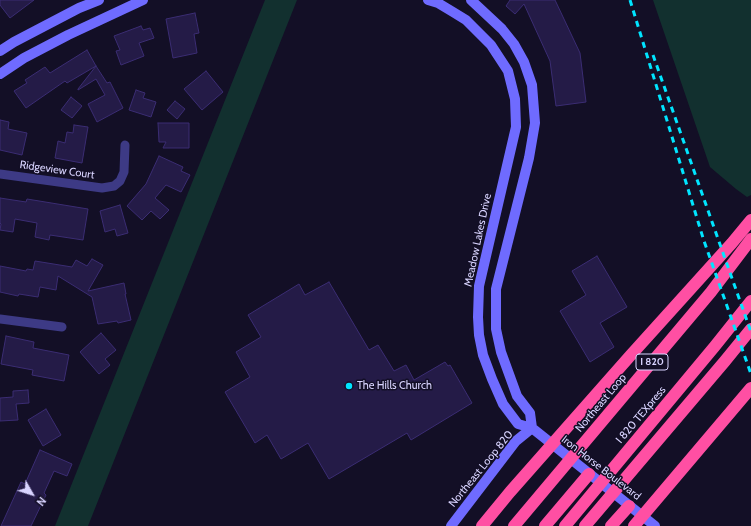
<!DOCTYPE html>
<style>
body{margin:0}
#map{position:relative;width:751px;height:526px;overflow:hidden;background:#130f26;font-family:Cabin,sans-serif}
canvas{display:block}
.north{position:absolute;left:12px;top:474px;width:40px;height:40px;-webkit-text-stroke:3px #130f26;paint-order:stroke;rotate:129deg;font-size:11px;font-weight:700;line-height:16px;text-align:center;color:#d9d4ff}
.north::after{content:'';display:block;margin:auto;width:14px;height:18px;background:#d9d4ff;clip-path:polygon(50% 0,100% 100%,50% 72%,0 100%)}
</style>
<div id="map">
<canvas width="751" height="526"></canvas>
<div class="north">N</div>
</div>
<script>
const g = document.querySelector('canvas').getContext('2d');
g.lineJoin = 'round';
function fill(path, color) {
  g.fillStyle = color;
  g.fill(path, 'evenodd');
}
function poly(rows) {
  const path = new Path2D();
  for (const r of rows) {
    path.moveTo(r[0], r[1]);
    for (let i = 2; i < r.length; i += 2) path.lineTo(r[i], r[i + 1]);
  }
  return path;
}
function strokePath(path, color, width, dash) {
  g.strokeStyle = color;
  g.lineWidth = width;
  g.lineCap = dash ? 'butt' : 'round';
  g.setLineDash(dash || []);
  g.stroke(path);
}
function write(font, color, halo, rows, align = 'center') {
  g.font = font + ' Cabin,sans-serif';
  g.lineWidth = 3;
  g.setLineDash([]);
  g.textBaseline = 'middle';
  g.strokeStyle = halo;
  g.fillStyle = color;
  for (const [text, x, y, turn = 0] of rows) {
    g.save();
    g.translate(x, y);
    g.rotate((+turn || 0) * Math.PI / 180);
    g.textAlign = isNaN(turn) ? turn : align;
    if (halo) g.strokeText(text, 0, 0);
    g.fillText(text, 0, 0);
    g.restore();
  }
}
fill(poly([
 [265,0,297,0,88,526,55,526],
 [653,0,751,0,751,195,747,197,736,189,710,167]
]), '#12302f');
const building = poly([
 [0,0,34,0,10,18,0,5,0,0],
 [510,0,555,0,580,53,586,102,556,106,550,61,524,4,515,14,506,6,510,0],
 [195,13,199,33,194,34,197,53,173,58,166,19,195,13],
 [141,26,143,30,150,28,154,38,139,43,144,56,121,65,116,51,120,50,114,36,141,26],
 [87,50,96,66,67,83,65,81,26,108,14,91,27,83,25,80,45,67,50,73,87,50],
 [96,66,107,83,110,82,123,108,97,122,88,104,105,95,96,79,78,90,78,89,96,66],
 [206,71,223,92,202,110,184,89,206,71],
 [136,90,145,93,143,98,156,102,151,117,129,110,136,90],
 [71,97,82,106,72,118,61,110,71,97],
 [175,101,185,109,177,119,167,110,175,101],
 [0,120,9,122,8,129,27,133,22,155,0,150,0,120],
 [158,123,189,123,189,148,163,148,166,142,159,142,158,123],
 [74,125,88,127,82,163,55,158,58,141,65,143,67,132,73,133,74,125],
 [159,156,183,167,181,171,190,175,181,192,166,185,155,198,169,210,160,219,151,211,142,220,127,206,146,184,159,156],
 [0,198,26,202,27,199,88,209,83,240,50,235,49,240,35,237,37,223,15,219,13,232,0,230,1,224,0,223,0,198],
 [120,205,128,233,117,236,115,229,105,232,100,211,120,205],
 [597,256,627,307,600,323,614,347,590,362,560,311,586,295,572,271,597,256],
 [92,259,103,265,88,291,124,283,126,294,125,294,131,320,118,323,117,321,98,324,92,297,58,276,56,290,40,287,38,297,19,294,18,296,0,292,0,266,26,271,27,269,33,270,35,261,72,267,76,260,87,266,92,259],
 [329,282,369,350,378,345,394,371,406,365,414,380,445,362,448,366,450,365,472,403,411,440,407,433,329,479,308,443,281,459,267,435,255,443,225,392,250,377,236,352,261,337,248,315,299,284,305,295,329,282],
 [101,333,116,350,105,359,110,365,99,374,80,352,101,333],
 [6,336,34,342,33,348,69,355,64,381,32,375,33,370,1,364,6,336],
 [28,390,29,403,16,404,18,420,0,421,0,398,13,397,13,391,28,390],
 [46,409,61,435,43,446,28,420,46,409],
 [40,450,72,464,67,476,54,471,44,493,46,495,31,526,1,526,21,482,25,484,40,450]
]);
fill(building, '#241b47');
strokePath(building, '#3b2d73', 1);
strokePath(poly([
 [0,174,102,188,114,186,120,181,124,172,125,145],
 [0,319,62,327]
]), '#3d3a85', 9);
strokePath(poly([
 [428,0,438,3,453,12,466,20,491,45,508,71,515,99,516,127,479,286,478,317,479,335,483,355,492,379,503,404,518,424,532,428,655,526],
 [471,0,502,29,514,44,524,62,532,85,535,123,529,158,496,289,496,329,501,352,517,396,530,413,532,428],
 [0,51,14,42,79,8,99,0],
 [0,74,24,58,68,35,143,0],
 [451,526,516,441,532,428]
]), '#6f6bff', 10);
strokePath(poly([
 [482,526,510,492,630,356,732,243,751,220],
 [514,526,711,292,751,239],
 [545,526,589,474],
 [565,526,715,346,751,301],
 [585,526,725,361,751,329],
 [611,526,629,506],
 [634,526,751,388]
]), '#ff4fa3', 12);
strokePath(poly([
 [630,0,704,241,751,374],
 [653,55,751,332]
]), '#00e5ff', 3, [6, 5]);
for (const [x, y, r, color] of [
 [349,386,4,"#00e5ff"]
]) {
  const dot = new Path2D();
  dot.arc(x, y, r, 0, 2 * Math.PI);
  g.fillStyle = color;
  g.fill(dot);
  strokePath(dot, '#130f26', 1.5);
}
for (const [x, y, w] of [
 [652,362,32]
]) {
  const box = new Path2D();
  box.roundRect(x - w / 2, y - 8, w, 16, 3);
  g.fillStyle = '#130f26';
  g.fill(box);
  strokePath(box, '#d9d4ff', 1);
}
write('bold 10px', '#d9d4ff', null, [
 ["I 820",652,362]
]);
write('11px', '#d9d4ff', '#130f26', [
 ["Ridgeview Court",57,170,8],
 ["Meadow Lakes Drive",478,240,-78],
 ["Northeast Loop",601,403,-50],
 ["I 820 TEXpress",641,415,-50],
 ["Iron Horse Boulevard",601,468,38],
 ["Northeast Loop 820",481,469,-51]
]);
write('11px', '#d9d4ff', '#130f26', [
 ["The Hills Church",357,386]
], 'left');
</script>
